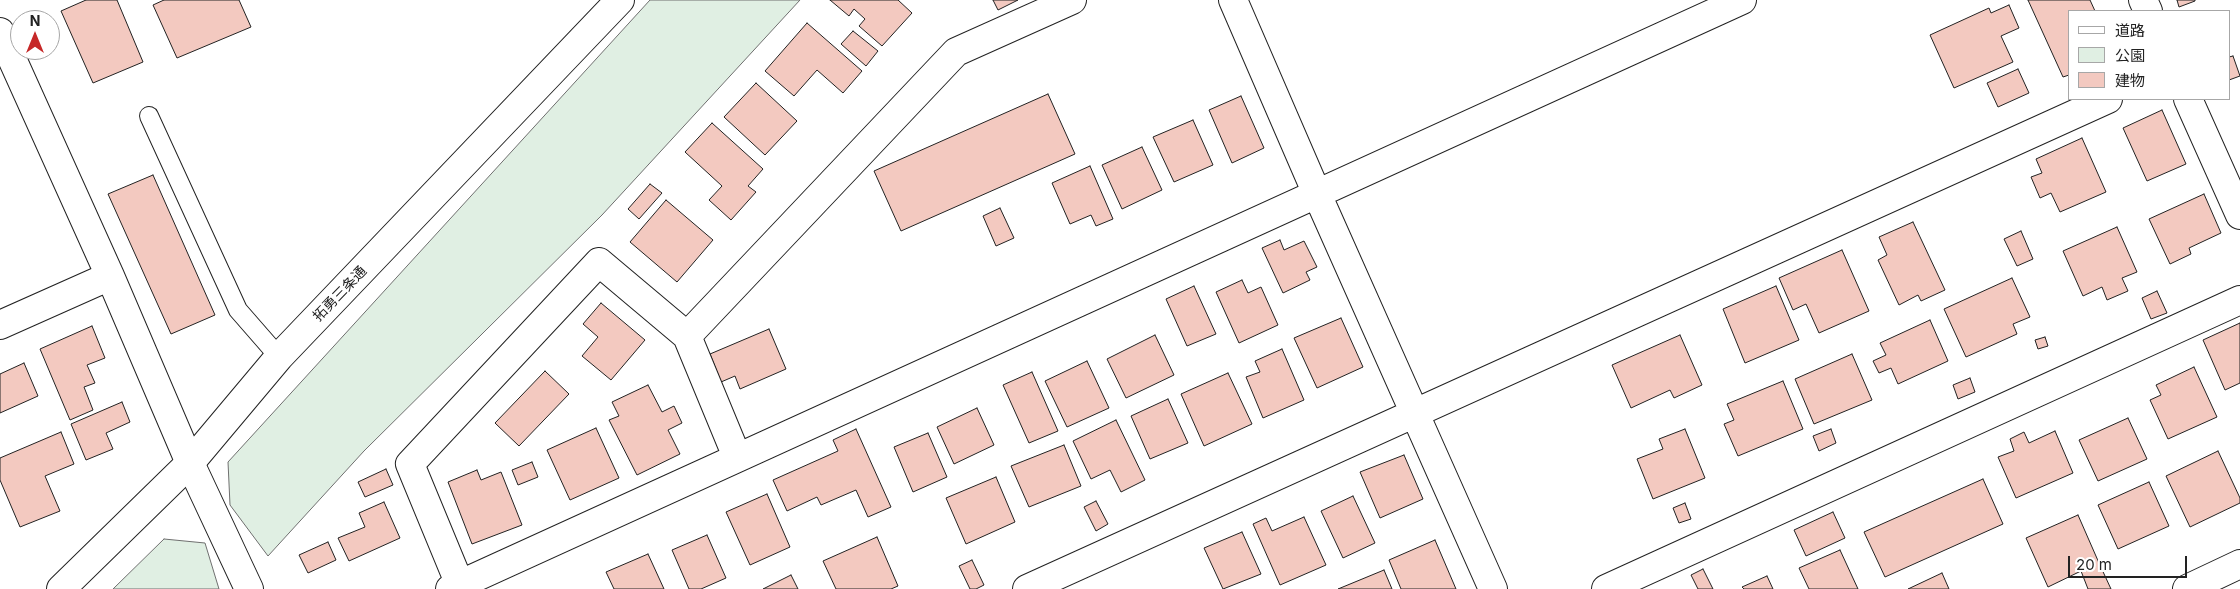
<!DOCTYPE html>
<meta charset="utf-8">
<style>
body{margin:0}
#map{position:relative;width:2240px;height:589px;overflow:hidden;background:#fff;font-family:Inter,"Noto Sans JP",sans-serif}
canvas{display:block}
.legend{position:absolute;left:2068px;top:10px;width:162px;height:90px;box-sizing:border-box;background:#fff;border:1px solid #a7a7a7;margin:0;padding:6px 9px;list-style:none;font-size:15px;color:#222}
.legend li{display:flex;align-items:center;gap:10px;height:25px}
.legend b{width:25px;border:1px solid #a7a7a7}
.north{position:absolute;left:10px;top:10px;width:50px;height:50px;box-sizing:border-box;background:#fff;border:1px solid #a7a7a7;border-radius:50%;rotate:0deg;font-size:14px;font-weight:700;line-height:20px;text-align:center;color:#222}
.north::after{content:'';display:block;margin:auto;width:18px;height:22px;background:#c62828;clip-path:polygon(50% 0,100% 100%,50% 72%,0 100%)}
.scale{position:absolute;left:2068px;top:556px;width:119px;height:22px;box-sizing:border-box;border:2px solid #222;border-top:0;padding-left:6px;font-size:15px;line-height:18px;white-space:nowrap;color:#222;-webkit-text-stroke:4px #fff;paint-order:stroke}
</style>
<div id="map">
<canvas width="2240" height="589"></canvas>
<ul class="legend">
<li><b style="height:6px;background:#fff"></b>道路</li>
<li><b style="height:14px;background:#e0efe3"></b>公園</li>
<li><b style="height:14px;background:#f3c9c0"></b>建物</li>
</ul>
<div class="north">N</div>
<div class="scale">20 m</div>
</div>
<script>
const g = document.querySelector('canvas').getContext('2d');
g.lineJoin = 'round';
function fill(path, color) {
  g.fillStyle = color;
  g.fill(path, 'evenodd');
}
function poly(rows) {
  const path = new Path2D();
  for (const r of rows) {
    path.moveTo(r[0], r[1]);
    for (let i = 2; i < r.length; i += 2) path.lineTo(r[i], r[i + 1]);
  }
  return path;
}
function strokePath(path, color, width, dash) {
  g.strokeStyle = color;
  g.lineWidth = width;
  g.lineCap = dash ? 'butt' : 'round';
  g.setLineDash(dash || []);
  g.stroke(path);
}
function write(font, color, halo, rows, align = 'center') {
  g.font = font + ' Inter,"Noto Sans JP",sans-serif';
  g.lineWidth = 4;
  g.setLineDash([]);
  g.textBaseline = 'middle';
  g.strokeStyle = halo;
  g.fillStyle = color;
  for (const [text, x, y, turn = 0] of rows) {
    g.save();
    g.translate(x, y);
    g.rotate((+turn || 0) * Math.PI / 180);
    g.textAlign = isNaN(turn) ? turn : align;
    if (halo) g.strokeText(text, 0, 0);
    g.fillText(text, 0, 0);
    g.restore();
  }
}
const green = poly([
 [650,0,800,0,602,215,364,451,268,556,230,505,228,462,650,0],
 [164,539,205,543,219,589,113,589,164,539]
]);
fill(green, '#e0efe3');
strokePath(green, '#6f6f6f', 1);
const building = poly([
 [86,0,117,0,143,62,93,83,61,11,86,0],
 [164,0,239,0,251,27,177,58,153,5,164,0],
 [830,0,898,0,912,13,882,46,859,26,865,19,854,9,849,16,830,0],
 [993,0,1018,0,998,10,993,0],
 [2028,0,2090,0,2095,11,2069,11,2069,75,2063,77,2028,0],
 [2177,0,2195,0,2195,1,2179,7,2177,0],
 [2009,5,2019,28,2001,36,2013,62,1954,88,1930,35,1989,8,1991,13,2009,5],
 [807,23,862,71,843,93,817,70,794,96,765,71,807,23],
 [853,31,878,51,866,66,841,44,853,31],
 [2233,56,2240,76,2229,80,2229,57,2233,56],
 [2018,69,2029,93,1998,107,1987,83,2018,69],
 [756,83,797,121,765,155,724,117,756,83],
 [1048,94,1075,154,901,231,874,171,1048,94],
 [1241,96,1264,148,1232,163,1209,110,1241,96],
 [2162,110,2186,164,2147,181,2123,128,2162,110],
 [1193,120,1213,165,1174,182,1153,137,1193,120],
 [712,123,763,169,748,186,756,192,731,220,709,200,722,186,685,152,712,123],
 [2082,138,2106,192,2060,212,2051,193,2040,198,2031,177,2042,173,2036,159,2082,138],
 [1142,147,1162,190,1122,209,1102,165,1142,147],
 [1090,166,1113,219,1096,226,1091,215,1070,224,1052,183,1090,166],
 [153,175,215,315,171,334,108,194,153,175],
 [650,184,662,193,639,219,628,209,650,184],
 [2204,194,2221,233,2189,248,2191,254,2170,264,2149,219,2204,194],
 [666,200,713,240,677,282,630,242,666,200],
 [1000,208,1014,238,996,246,983,216,1000,208],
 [1913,222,1945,290,1921,301,1918,295,1899,305,1878,260,1887,255,1879,237,1913,222],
 [2117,227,2137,272,2122,278,2128,291,2107,300,2102,287,2083,296,2063,251,2117,227],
 [2021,231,2033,259,2017,266,2004,239,2021,231],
 [1280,240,1284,250,1304,241,1317,267,1306,272,1310,280,1283,293,1262,248,1280,240],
 [1842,250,1869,311,1819,333,1806,304,1793,310,1779,278,1842,250],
 [2012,278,2030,317,2013,324,2017,334,1966,357,1944,309,2012,278],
 [1242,280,1248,293,1261,287,1278,325,1239,343,1216,292,1242,280],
 [1194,286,1216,334,1187,346,1166,299,1194,286],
 [1776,286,1799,340,1745,363,1723,309,1776,286],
 [2157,291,2167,313,2151,319,2142,298,2157,291],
 [601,303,645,340,611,380,582,356,598,337,583,324,601,303],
 [1341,318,1363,367,1317,388,1294,338,1341,318],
 [1930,320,1948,361,1898,384,1891,368,1879,373,1873,361,1886,355,1880,343,1930,320],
 [2240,323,2240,383,2225,390,2203,340,2240,323],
 [92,326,105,358,87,365,95,383,84,387,93,410,70,420,40,349,92,326],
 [769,329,786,369,740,389,735,376,721,382,710,354,769,329],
 [1155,335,1174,375,1126,398,1107,359,1155,335],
 [1680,335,1702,385,1674,398,1670,390,1631,408,1612,365,1680,335],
 [2045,337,2048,346,2038,349,2035,340,2045,337],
 [1282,349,1304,400,1263,418,1246,377,1260,372,1255,361,1282,349],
 [1852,354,1872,400,1814,424,1795,379,1852,354],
 [1087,361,1109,408,1067,427,1045,381,1087,361],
 [24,363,38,396,0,413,0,374,24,363],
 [2194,367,2217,417,2168,439,2150,400,2161,395,2156,385,2194,367],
 [545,371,569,394,519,446,495,423,545,371],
 [1032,372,1058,431,1029,443,1003,385,1032,372],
 [1228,373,1252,424,1204,446,1181,394,1228,373],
 [1970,378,1975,392,1958,399,1953,385,1970,378],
 [1783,381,1803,429,1738,456,1724,424,1734,420,1727,404,1783,381],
 [648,385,662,412,674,406,682,423,668,430,680,454,637,475,609,420,619,416,612,402,648,385],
 [1168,399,1188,443,1150,459,1131,416,1168,399],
 [122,402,130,422,106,433,113,449,86,460,71,424,122,402],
 [977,408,994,445,954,464,937,427,977,408],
 [2128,418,2147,459,2098,481,2079,440,2128,418],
 [1116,420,1145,480,1121,492,1110,470,1091,479,1073,441,1116,420],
 [596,428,619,478,570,500,547,450,596,428],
 [856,429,891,507,868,517,856,490,821,505,817,497,787,511,773,480,838,451,833,440,856,429],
 [1685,429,1705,478,1653,499,1637,459,1663,449,1659,439,1685,429],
 [1831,429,1836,443,1819,451,1813,436,1831,429],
 [2055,431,2073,473,2016,498,1998,457,2014,451,2010,439,2024,432,2029,443,2055,431],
 [61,432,74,464,45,476,60,511,20,527,0,480,0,458,61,432],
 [928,433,947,477,913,492,894,447,928,433],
 [1064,445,1081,486,1029,507,1011,466,1064,445],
 [2218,451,2240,498,2240,503,2190,527,2166,476,2218,451],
 [1404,455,1423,499,1380,518,1360,472,1404,455],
 [532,462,538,477,518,485,512,470,532,462],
 [386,469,393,485,365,497,358,482,386,469],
 [477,470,481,480,501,472,522,525,472,544,448,482,477,470],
 [996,477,1015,522,966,544,946,498,996,477],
 [1983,479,2003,524,1885,577,1864,532,1983,479],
 [2149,482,2169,526,2118,549,2098,505,2149,482],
 [767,494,790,547,750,565,726,512,767,494],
 [1353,496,1375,543,1343,558,1321,511,1353,496],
 [1096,501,1108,524,1096,531,1084,507,1096,501],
 [384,502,400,538,349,561,338,538,365,527,359,513,384,502],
 [1685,503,1691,519,1679,523,1673,508,1685,503],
 [1833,512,1845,538,1806,556,1794,530,1833,512],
 [2078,515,2099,563,2111,589,2088,589,2081,571,2048,587,2026,538,2078,515],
 [1304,517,1326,565,1280,585,1253,524,1266,518,1272,531,1304,517],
 [1242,532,1261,574,1223,589,1204,548,1242,532],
 [707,535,726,578,701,589,689,589,672,550,707,535],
 [877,537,898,586,891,589,836,589,823,561,877,537],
 [1435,540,1456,589,1401,589,1389,560,1435,540],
 [328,542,336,560,308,573,299,555,328,542],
 [1840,550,1858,589,1809,589,1799,568,1840,550],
 [648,554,664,589,614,589,606,572,648,554],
 [972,560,984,585,976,589,970,589,959,566,972,560],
 [1703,569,1713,589,1698,589,1691,575,1703,569],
 [1384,570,1392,589,1338,589,1384,570],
 [1942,573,1949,589,1908,589,1942,573],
 [791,575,798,589,763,589,791,575],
 [1767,576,1773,589,1744,589,1742,587,1767,576]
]);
fill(building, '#f3c9c0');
strokePath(building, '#222', 1);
const service = poly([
 [149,116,238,310,279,357]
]);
const minor = poly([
 [1233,0,1317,194,1493,589],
 [2143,0,2148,11],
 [0,32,110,276,190,463,249,589],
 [2188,99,2240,215],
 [0,325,110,276],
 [687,336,956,52,1072,0],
 [460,585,410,464,599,262,687,336,737,457],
 [450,589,1742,0],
 [1027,589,2108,99],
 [1606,589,2240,300],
 [2187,589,2240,564]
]);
const tertiary = poly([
 [61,589,190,463,279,357,620,0]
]);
strokePath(service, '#222', 20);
strokePath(minor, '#222', 30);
strokePath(tertiary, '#222', 30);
strokePath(service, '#fff', 18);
strokePath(minor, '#fff', 28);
strokePath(tertiary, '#fff', 28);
write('14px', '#222', '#fff', [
 ["拓勇三条通",340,294,-46]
]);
</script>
